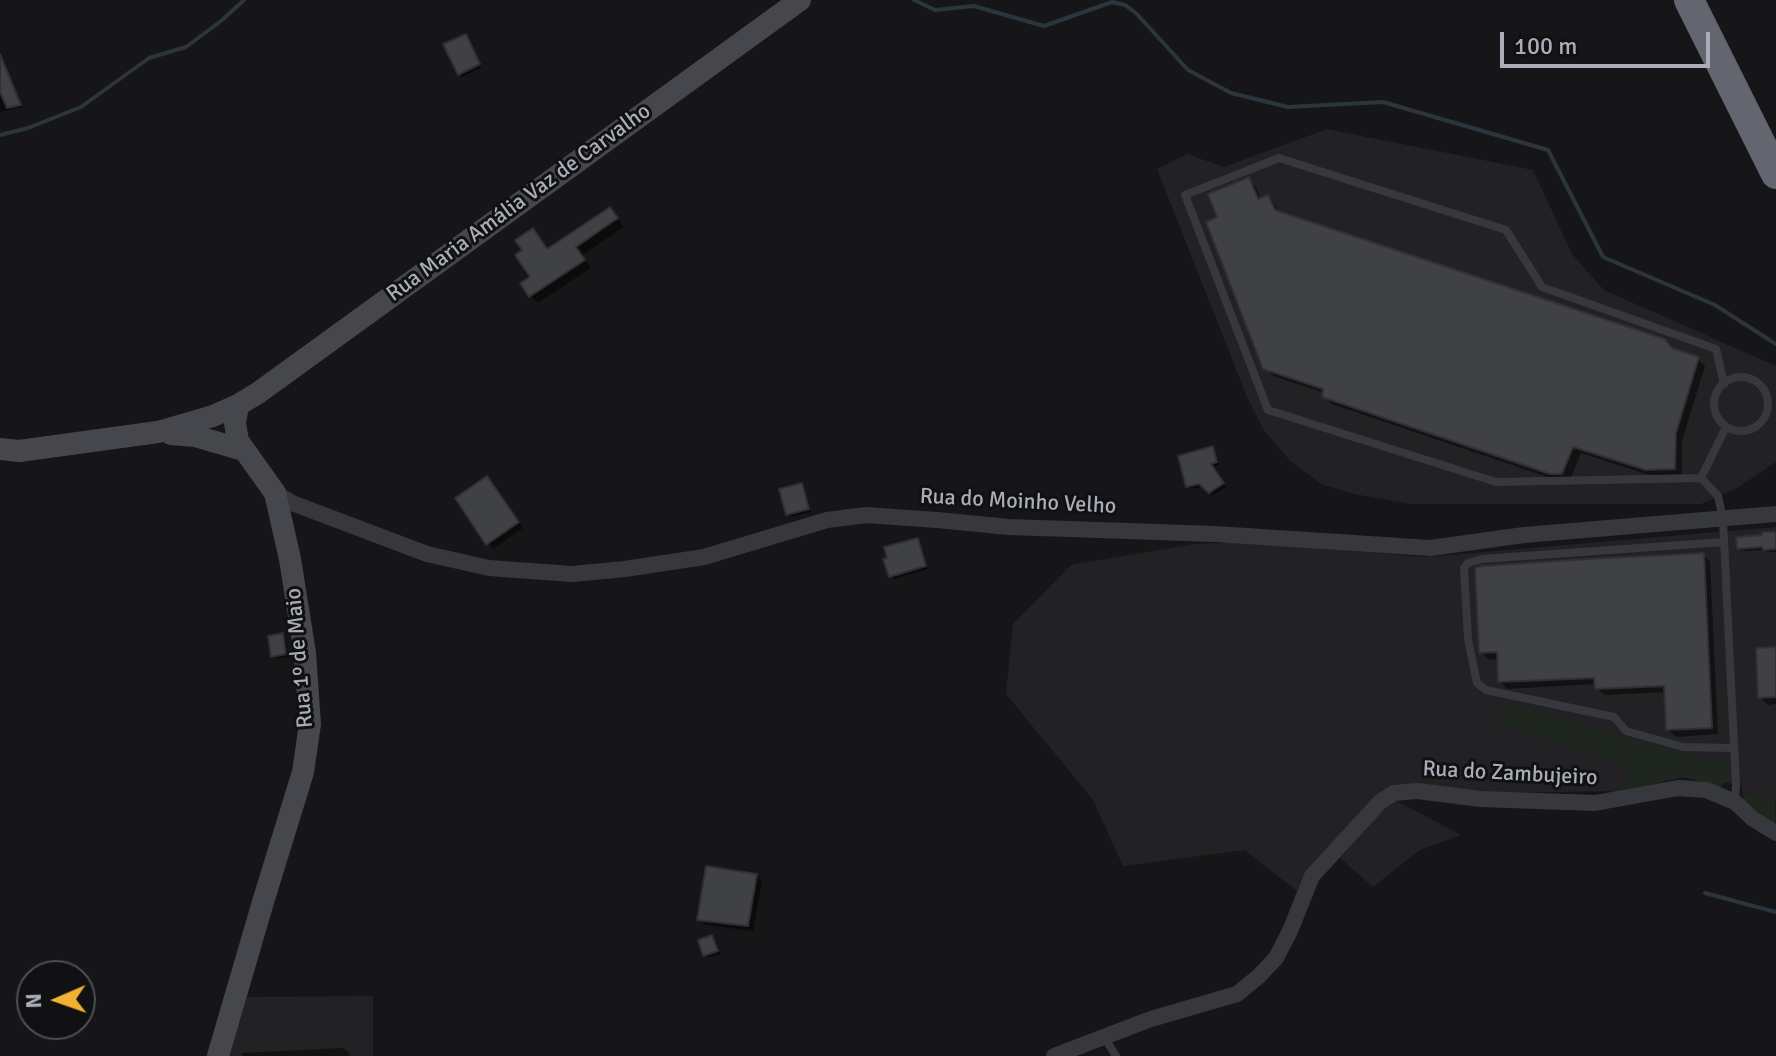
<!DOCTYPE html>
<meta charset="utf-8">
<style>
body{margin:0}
#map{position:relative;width:1776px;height:1056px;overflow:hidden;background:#161618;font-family:Signika,sans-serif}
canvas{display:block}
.north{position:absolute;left:16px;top:960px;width:80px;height:80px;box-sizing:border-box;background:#111113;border:2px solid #4d4f55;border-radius:50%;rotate:268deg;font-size:22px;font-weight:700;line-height:32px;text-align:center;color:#a8adb8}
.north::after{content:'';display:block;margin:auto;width:28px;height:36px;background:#f2b134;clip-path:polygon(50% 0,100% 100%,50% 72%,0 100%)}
.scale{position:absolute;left:1500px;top:32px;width:210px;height:36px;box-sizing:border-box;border:4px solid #a8adb8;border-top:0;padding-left:10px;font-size:24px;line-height:28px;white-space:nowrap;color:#a8adb8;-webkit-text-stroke:6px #111113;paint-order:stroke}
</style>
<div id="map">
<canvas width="1776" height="1056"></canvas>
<div class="north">N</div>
<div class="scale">100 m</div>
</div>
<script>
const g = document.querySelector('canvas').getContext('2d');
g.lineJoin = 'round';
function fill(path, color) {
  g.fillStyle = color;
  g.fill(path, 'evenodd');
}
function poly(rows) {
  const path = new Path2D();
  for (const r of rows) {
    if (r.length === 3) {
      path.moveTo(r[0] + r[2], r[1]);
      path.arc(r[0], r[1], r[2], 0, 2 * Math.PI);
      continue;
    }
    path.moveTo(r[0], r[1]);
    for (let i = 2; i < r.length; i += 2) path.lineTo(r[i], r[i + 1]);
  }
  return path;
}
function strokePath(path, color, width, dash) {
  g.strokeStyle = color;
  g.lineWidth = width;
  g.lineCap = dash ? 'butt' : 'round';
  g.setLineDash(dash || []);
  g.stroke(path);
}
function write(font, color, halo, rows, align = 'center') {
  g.font = font + ' Signika,sans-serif';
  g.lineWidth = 6;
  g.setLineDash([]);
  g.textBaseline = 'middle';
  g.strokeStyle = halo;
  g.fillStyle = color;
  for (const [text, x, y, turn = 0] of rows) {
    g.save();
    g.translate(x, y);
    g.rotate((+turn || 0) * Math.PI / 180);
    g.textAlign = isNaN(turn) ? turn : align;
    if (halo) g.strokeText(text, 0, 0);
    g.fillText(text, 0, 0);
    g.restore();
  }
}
fill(poly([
 [1327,129,1533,170,1572,254,1604,290,1776,366,1776,462,1739,487,1701,504,1412,504,1354,494,1323,485,1290,461,1263,429,1247,397,1157,169,1187,154,1224,167],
 [1776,527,1776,806,1774,797,1756,796,1742,793,1742,786,1725,782,1720,788,1684,777,1622,791,1486,793,1397,787,1375,796,1315,867,1298,892,1245,850,1123,866,1093,800,1006,694,1013,624,1071,565,1195,544,1246,542,1425,557],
 [1397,801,1461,835,1420,850,1373,887,1340,858,1386,806],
 [373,996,373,1056,229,1056,246,997]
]), '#222225');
fill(poly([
 [1507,703,1728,765,1725,782,1720,788,1684,777,1622,791,1631,765,1498,724],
 [1742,793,1756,796,1775,797,1776,828,1771,825,1744,800]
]), '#1e261f');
fill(poly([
 [468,39,481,68,462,77,459,74],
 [6,73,22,107,0,112,0,75],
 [1248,180,1256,187,1261,200,1268,197,1275,205,1279,214,1698,359,1705,366,1682,441,1682,476,1655,477,1581,453,1570,480,1559,481,1332,404,1324,396,1325,393,1273,376,1265,368,1220,218],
 [610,209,624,227,582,255,591,268,538,303,531,296,532,277,524,251,533,230,549,250],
 [1212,448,1215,451,1219,465,1212,468,1226,487,1213,495,1204,487,1191,489,1188,486],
 [492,484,523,528,493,549,488,543],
 [801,485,804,489,811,512,791,517,788,514],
 [1776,534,1776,552,1768,552,1766,550,1742,551,1739,548],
 [917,540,920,543,928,569,894,579,890,576],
 [1703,555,1710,562,1718,734,1676,737,1668,730,1666,692,1604,695,1597,688,1597,684,1507,689,1500,681,1499,659,1489,660,1481,652],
 [282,636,286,639,288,657,276,659,273,656],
 [1776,649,1776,704,1768,705,1760,697],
 [756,876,762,881,753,931,705,925,700,919],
 [711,938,715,941,720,954,708,958,705,955],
 [343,1048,349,1053,349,1056,242,1056,242,1053]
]), '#0007');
strokePath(poly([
 [914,0,935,10,974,6,1044,26,1112,2,1125,5,1136,13,1188,70,1231,93,1288,107,1383,102,1548,150,1603,257,1715,305,1776,344],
 [0,135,28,128,81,107,149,58,186,47,221,21,244,0],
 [1705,893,1776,912]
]), '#2c353c', 4);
const building = poly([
 [466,34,480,64,458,75,443,44,466,34],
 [0,55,0,54,21,105,7,108,0,92,0,55],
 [1249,177,1258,199,1268,195,1275,210,1665,339,1672,348,1699,357,1676,433,1675,469,1646,470,1573,447,1562,474,1550,474,1322,397,1323,389,1263,369,1206,222,1217,217,1208,194,1249,177],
 [610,207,618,218,576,247,585,260,529,297,520,283,530,277,515,255,522,250,515,240,533,228,547,249,610,207],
 [1213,446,1217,462,1211,464,1224,483,1209,493,1199,484,1186,487,1178,456,1213,446],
 [487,476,519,522,486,545,455,498,487,476],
 [802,483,809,509,786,515,779,489,802,483],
 [1762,532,1776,532,1776,549,1763,550,1762,547,1737,549,1736,537,1762,535,1762,532],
 [918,538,926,566,889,577,883,559,887,558,884,547,918,538],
 [1704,553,1712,728,1666,730,1664,686,1595,689,1594,678,1498,682,1497,652,1479,653,1475,568,1483,566,1587,559,1704,553],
 [283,633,286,654,271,657,268,636,283,633],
 [1776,647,1776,697,1758,698,1756,648,1776,647],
 [706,866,757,874,748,926,697,920,706,866],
 [712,935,718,951,703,956,698,940,712,935]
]);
fill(building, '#404145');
strokePath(building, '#303034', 2);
strokePath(poly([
 [1741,404,27],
 [1724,384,1716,349,1542,287,1506,230,1279,158,1185,195,1268,410,1496,482,1701,478,1718,496,1723,519,1736,785,1735,801],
 [1701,478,1726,427],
 [1724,542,1482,559,1468,563,1464,568,1468,639,1477,683,1486,690,1614,717,1626,731,1683,747,1734,748],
 [1104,1037,1116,1056]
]), '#37383d', 8);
strokePath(poly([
 [275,493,292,503,427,554,489,568,572,574,625,569,704,557,827,520,866,515,937,520,1009,527,1216,534,1430,548,1524,535,1776,514],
 [1054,1056,1151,1019,1237,994,1259,976,1276,958,1290,931,1312,876,1380,802,1394,793,1417,791,1481,799,1595,803,1678,788,1706,790,1735,802,1753,819,1776,833]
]), '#37383d', 16);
strokePath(poly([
 [171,434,195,436,243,450],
 [0,449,19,451,158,432,213,416,238,405,258,393,800,0],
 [218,1056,263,902,303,772,310,724,305,653,290,559,275,493,238,441,235,423,238,405]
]), '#45474d', 22);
strokePath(poly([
 [1689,0,1776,174]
]), '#63666e', 30);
write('22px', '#a8adb8', '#111113', [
 ["Rua Maria Amália Vaz de Carvalho",519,203,-36],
 ["Rua do Moinho Velho",1018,502,3],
 ["Rua 1º de Maio",300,658,-95],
 ["Rua do Zambujeiro",1510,774,3]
]);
</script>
